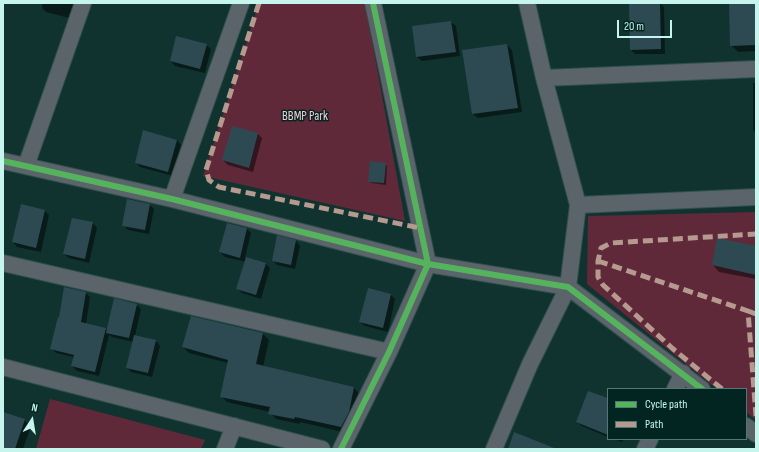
<!DOCTYPE html>
<style>
body{margin:0}
#map{position:relative;width:759px;height:452px;overflow:hidden;background:#103330;font-family:"Sofia Sans Condensed",sans-serif}
canvas{display:block}
.frame{position:absolute;inset:0;border:4px solid #c5f5ed;pointer-events:none}
.legend{position:absolute;left:607px;top:388px;width:140px;height:52px;box-sizing:border-box;background:#032522;border:1px solid #517873;margin:0;padding:5px 7px;list-style:none;font-size:12px;color:#c5f5ed}
.legend li{display:flex;align-items:center;gap:8px;height:20px}
.legend b{width:20px;border:1px solid #517873}
.north{position:absolute;left:12px;top:400px;width:40px;height:40px;-webkit-text-stroke:3px #032522;paint-order:stroke;rotate:12deg;font-size:11px;font-weight:700;line-height:16px;text-align:center;color:#c5f5ed}
.north::after{content:'';display:block;margin:auto;width:14px;height:18px;background:#c5f5ed;clip-path:polygon(50% 0,100% 100%,50% 72%,0 100%)}
.scale{position:absolute;left:617px;top:20px;width:55px;height:18px;box-sizing:border-box;border:2px solid #c5f5ed;border-top:0;padding-left:5px;font-size:12px;line-height:14px;white-space:nowrap;color:#c5f5ed;-webkit-text-stroke:3px #032522;paint-order:stroke}
</style>
<div id="map">
<canvas width="759" height="452"></canvas>
<div class="frame"></div>
<ul class="legend">
<li><b style="height:5px;background:#56b35d"></b>Cycle path</li>
<li><b style="height:5px;background:#b69a8f"></b>Path</li>
</ul>
<div class="north">N</div>
<div class="scale">20 m</div>
</div>
<script>
const g = document.querySelector('canvas').getContext('2d');
g.lineJoin = 'round';
function fill(path, color) {
  g.fillStyle = color;
  g.fill(path, 'evenodd');
}
function poly(rows) {
  const path = new Path2D();
  for (const r of rows) {
    path.moveTo(r[0], r[1]);
    for (let i = 2; i < r.length; i += 2) path.lineTo(r[i], r[i + 1]);
  }
  return path;
}
function strokePath(path, color, width, dash) {
  g.strokeStyle = color;
  g.lineWidth = width;
  g.lineCap = dash ? 'butt' : 'round';
  g.setLineDash(dash || []);
  g.stroke(path);
}
function write(font, color, halo, rows, align = 'center') {
  g.font = font + ' "Sofia Sans Condensed",sans-serif';
  g.lineWidth = 3;
  g.setLineDash([]);
  g.textBaseline = 'middle';
  g.strokeStyle = halo;
  g.fillStyle = color;
  for (const [text, x, y, turn = 0] of rows) {
    g.save();
    g.translate(x, y);
    g.rotate((+turn || 0) * Math.PI / 180);
    g.textAlign = isNaN(turn) ? turn : align;
    if (halo) g.strokeText(text, 0, 0);
    g.fillText(text, 0, 0);
    g.restore();
  }
}
fill(poly([
 [259,3,365,3,405,221,203,176],
 [756,212,756,420,746,412,746,389,717,389,587,284,588,216],
 [50,399,205,440,201,449,36,449]
]), '#60293a');
fill(poly([
 [43,3,79,3,73,19,46,12,42,8],
 [660,3,664,7,665,54,635,54,631,50],
 [730,3,756,3,756,51,738,52,731,45],
 [451,22,456,26,460,56,422,61,417,57],
 [206,45,211,49,205,73,175,66,171,61],
 [507,45,512,50,522,112,478,118,473,114],
 [753,83,756,83,756,133,753,130],
 [258,134,262,138,253,172,228,165,223,160],
 [177,140,181,145,173,176,140,167,136,163],
 [385,163,387,166,386,185,371,183,369,181],
 [128,200,150,205,154,209,149,234,128,230,123,225],
 [22,205,45,211,49,215,41,252,17,247,13,242],
 [93,223,97,228,89,263,69,258,64,254],
 [227,224,247,229,251,233,245,258,266,264,270,268,261,299,242,293,238,289,246,262,225,257,220,252],
 [296,241,300,246,295,269,277,265,273,261],
 [756,247,756,279,719,272,713,265],
 [368,289,391,295,395,299,388,332,365,326,360,322],
 [86,293,90,297,86,324,105,328,108,331,137,305,141,309,135,336,156,341,160,346,152,377,131,372,127,367,133,342,112,337,109,335,99,376,77,371,72,366,74,357,56,353,51,348],
 [263,334,269,340,263,367,354,388,360,394,347,433,300,422,300,424,276,419,270,412,227,402,221,396,228,363,189,353,183,347],
 [608,399,608,437,582,426,577,422],
 [3,413,24,420,31,426,23,449,3,449],
 [613,439,624,439,622,442]
]), '#0007');
fill(poly([
 [629,3,660,3,661,49,630,50],
 [729,3,756,3,756,45,730,46],
 [451,21,456,52,416,57,412,26],
 [176,36,207,44,200,69,170,61],
 [507,44,518,108,472,114,462,50],
 [232,126,258,133,249,168,222,160],
 [143,130,177,140,168,172,135,163],
 [370,161,386,163,384,183,368,182],
 [127,199,150,204,145,230,122,226],
 [21,204,45,210,36,248,12,242],
 [72,218,93,222,85,259,63,254],
 [227,223,247,228,240,258,219,252],
 [277,235,296,240,291,265,272,261],
 [717,238,756,246,756,275,712,265],
 [246,257,266,263,256,295,236,289],
 [64,287,86,292,81,322,106,328,95,372,71,366,74,355,50,349,58,317,59,318],
 [368,288,391,294,383,328,359,322],
 [114,298,137,304,129,338,106,333],
 [191,316,263,333,256,364,354,387,349,412,341,427,295,417,294,419,268,414,270,407,220,397,228,360,182,347],
 [134,335,156,340,148,373,126,368],
 [588,391,608,398,608,435,576,422],
 [3,412,25,419,15,449,3,449],
 [514,432,554,448,554,449,508,449]
]), '#2d4a53');
const minor = poly([
 [544,78,756,69],
 [3,161,172,199,428,264,568,287,702,389],
 [26,166,83,3],
 [172,199,241,3],
 [578,205,756,197],
 [3,263,389,352],
 [3,367,322,449],
 [675,389,683,373],
 [746,426,756,434],
 [225,449,234,426],
 [341,449,389,352,428,264,373,3],
 [494,449,530,364,568,287,578,205,544,78,527,3],
 [645,449,650,439]
]);
strokePath(minor, '#2f504c', 18);
strokePath(minor, '#5a646a', 16);
strokePath(poly([
 [259,3,206,170,209,180,219,187,420,228],
 [598,261,748,311],
 [756,314,748,311,756,416],
 [722,389,672,348,603,285,598,277,598,261,601,248,611,243,756,234]
]), '#b69a8f', 5, [10, 5]);
strokePath(poly([
 [3,161,172,199,428,264,568,287,702,389],
 [341,449,389,352,428,264,373,3]
]), '#56b35d', 6);
write('13px', '#faccd5', '#032522', [
 ["BBMP Park",305,117]
]);
</script>
